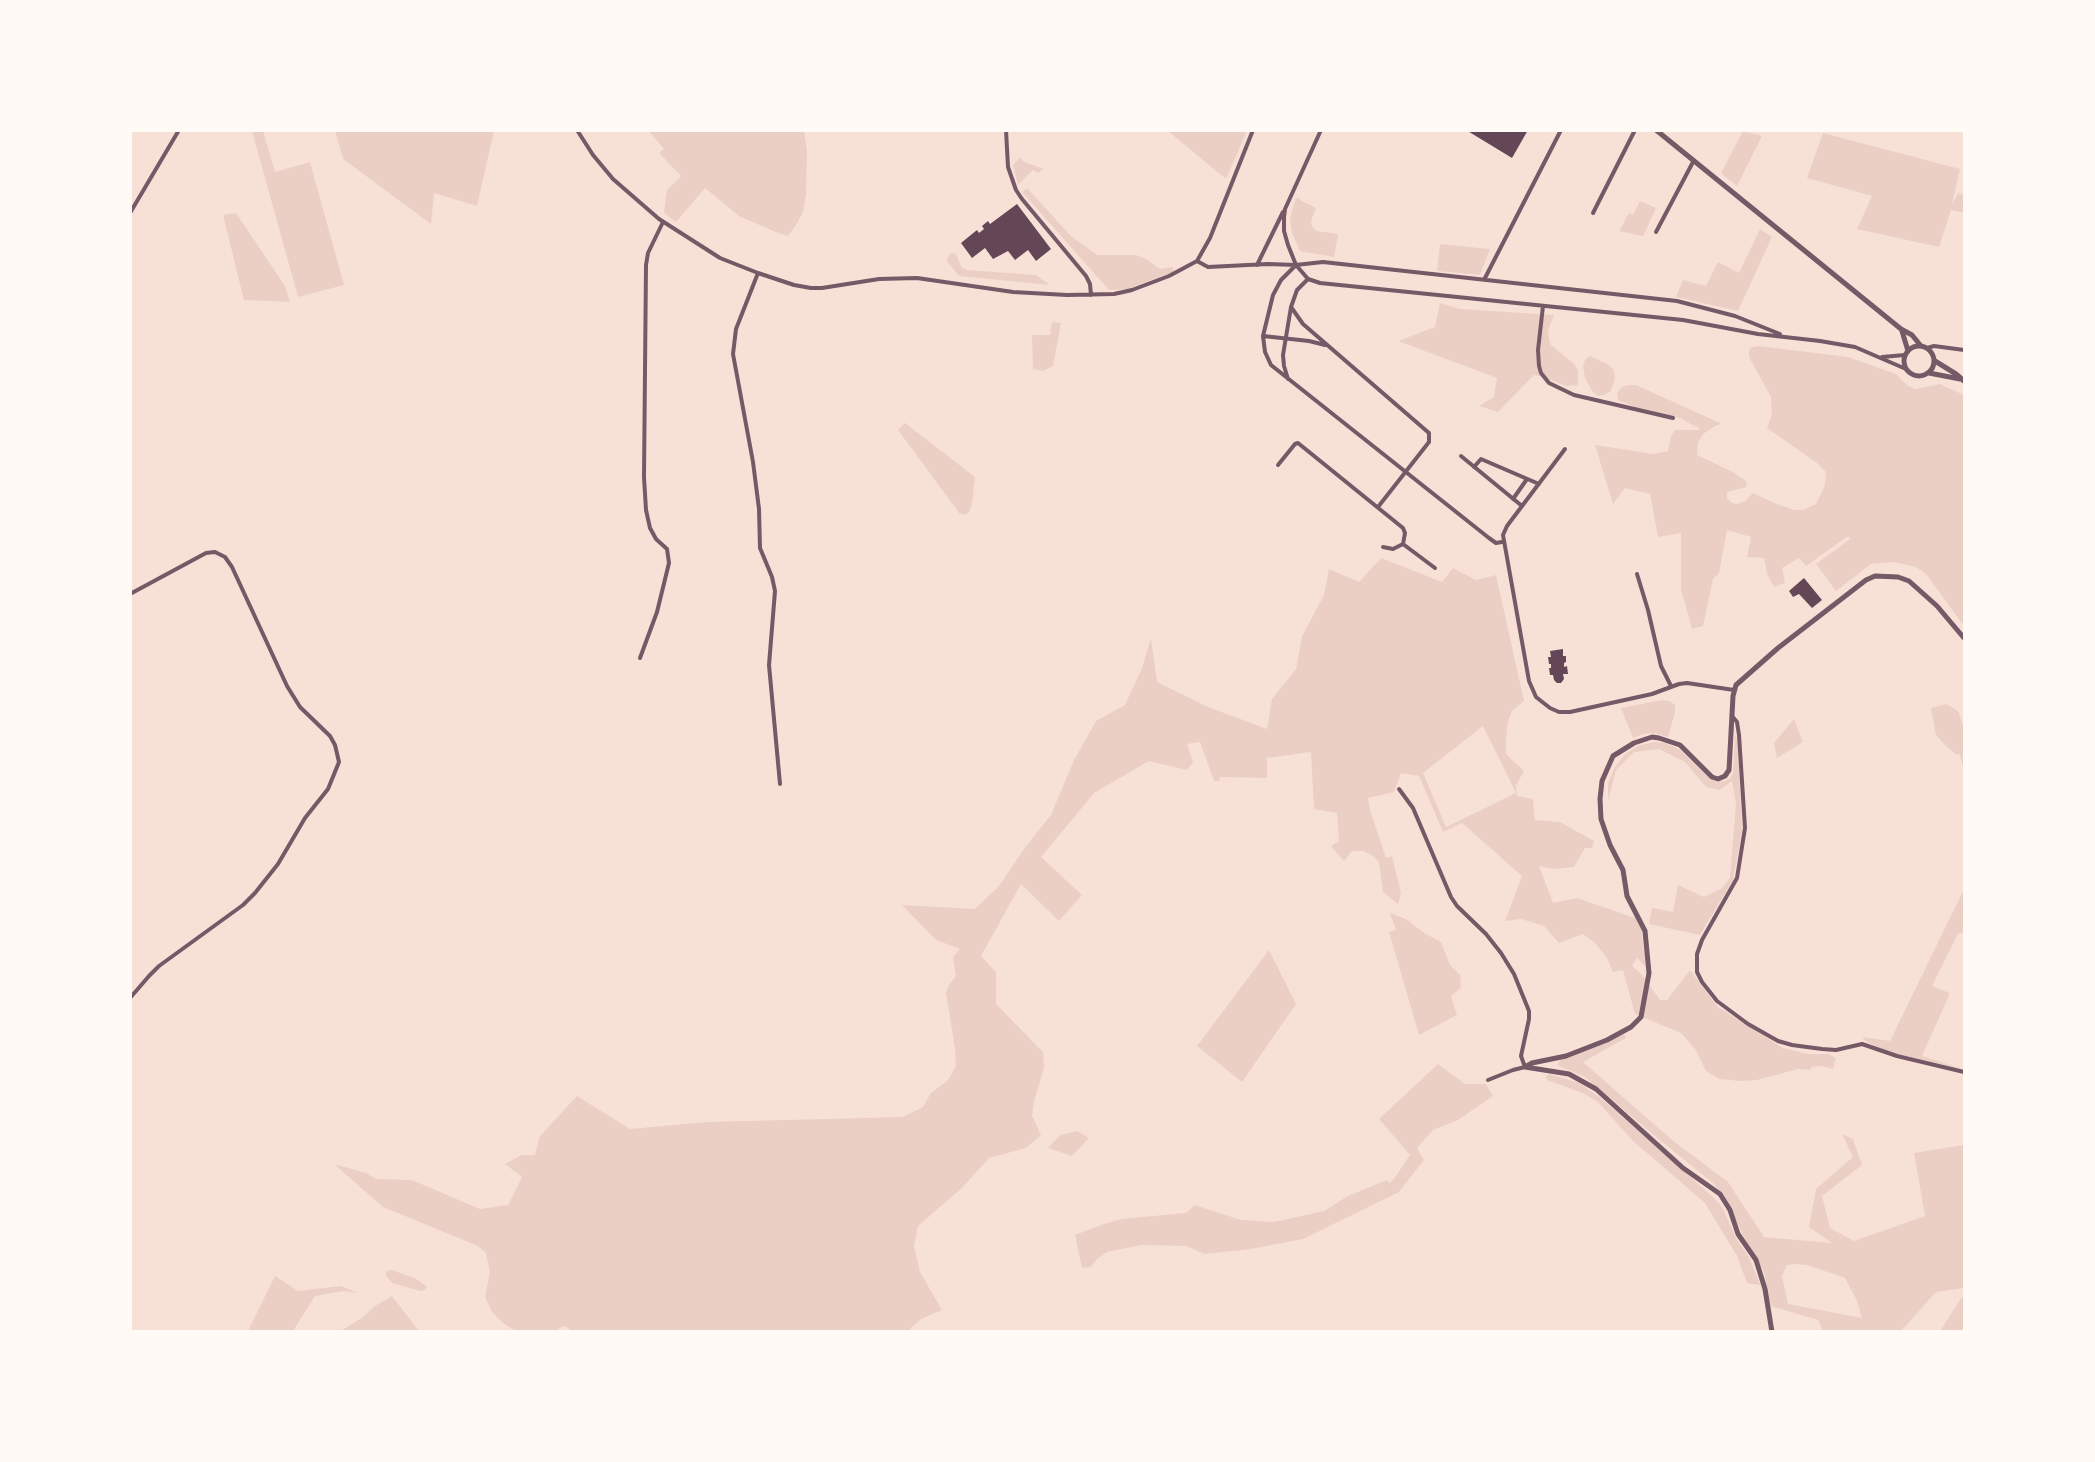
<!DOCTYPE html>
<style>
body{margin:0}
#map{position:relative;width:2095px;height:1462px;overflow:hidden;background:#f7e1d7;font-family:"Alegreya Sans",sans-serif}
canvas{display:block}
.frame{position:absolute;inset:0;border:132px solid #fffaf5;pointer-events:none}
</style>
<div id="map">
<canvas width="2095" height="1462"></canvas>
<div class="frame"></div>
</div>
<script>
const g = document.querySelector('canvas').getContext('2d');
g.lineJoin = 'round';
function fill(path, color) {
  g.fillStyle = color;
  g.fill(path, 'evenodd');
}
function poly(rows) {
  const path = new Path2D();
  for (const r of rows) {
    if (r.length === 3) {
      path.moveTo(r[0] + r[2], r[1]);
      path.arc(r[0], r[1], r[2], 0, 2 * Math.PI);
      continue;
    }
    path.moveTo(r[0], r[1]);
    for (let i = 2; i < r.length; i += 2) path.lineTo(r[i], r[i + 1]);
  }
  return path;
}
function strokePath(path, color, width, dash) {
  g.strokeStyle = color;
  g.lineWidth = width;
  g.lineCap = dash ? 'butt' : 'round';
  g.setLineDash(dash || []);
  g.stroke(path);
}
fill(poly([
 [252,131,263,131,275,172,310,162,344,285,298,297],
 [335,131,494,131,477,206,434,193,431,224,343,159],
 [649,131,804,131,807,151,806,194,803,212,796,225,788,236,778,233,739,216,705,188,676,222,664,213,667,190,681,176,659,153,664,149],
 [1168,131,1247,131,1226,179],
 [1743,131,1762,136,1737,186,1721,173],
 [1823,133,1960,169,1952,204,1958,193,1964,195,1964,213,1951,210,1939,247,1857,229,1872,196,1807,178],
 [1020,157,1024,162,1044,169,1038,173,1033,170,1018,185,1013,165],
 [1027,188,1071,236,1097,255,1136,255,1146,259,1160,269,1173,267,1173,272,1128,289,1109,290,1022,192],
 [1296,198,1300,198,1300,200,1316,208,1311,221,1312,226,1317,231,1338,234,1334,257,1300,251,1292,233,1290,218],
 [1640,201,1656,208,1643,236,1619,231,1629,213,1633,215],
 [236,213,285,286,290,302,244,300,223,215],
 [1760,229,1772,237,1738,311,1676,297,1683,280,1706,286,1718,262,1739,273],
 [1440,244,1490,249,1480,275,1437,271],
 [951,253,956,254,962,268,967,270,1036,275,1050,285,959,276,946,260],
 [1440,303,1460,309,1554,315,1548,330,1550,344,1574,364,1578,370,1578,385,1566,386,1544,377,1534,375,1498,412,1479,406,1494,397,1497,378,1398,341,1435,327],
 [1052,322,1061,323,1053,366,1043,371,1033,369,1032,335,1050,335],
 [1759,346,1848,357,1896,374,1908,386,1916,389,1940,384,1964,395,1964,626,1926,574,1916,567,1894,562,1871,564,1836,591,1816,564,1850,539,1848,536,1806,566,1799,558,1782,568,1785,583,1774,587,1767,574,1764,558,1747,557,1751,537,1727,530,1719,573,1713,579,1703,626,1692,629,1681,589,1681,533,1658,537,1650,494,1625,488,1613,504,1595,445,1654,454,1668,451,1671,436,1675,430,1699,430,1699,427,1694,426,1680,418,1642,410,1618,400,1617,393,1622,387,1629,385,1636,385,1722,424,1717,425,1703,434,1698,443,1697,455,1733,472,1746,481,1747,487,1727,492,1727,498,1732,503,1738,504,1745,501,1753,493,1777,504,1795,510,1803,510,1816,504,1825,485,1826,472,1817,463,1767,428,1772,414,1771,397,1749,357,1749,350,1752,347],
 [1590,356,1609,365,1613,369,1615,376,1614,383,1610,392,1604,395,1598,396,1592,391,1585,378,1583,366,1585,360],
 [905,423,975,477,972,504,969,512,965,515,960,514,898,430],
 [1381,558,1442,582,1453,568,1476,580,1496,575,1524,701,1512,711,1508,721,1506,739,1506,754,1524,771,1516,785,1517,796,1533,799,1535,820,1560,822,1594,841,1592,848,1585,848,1574,867,1554,869,1539,866,1553,903,1577,898,1635,918,1641,929,1646,967,1637,958,1632,966,1641,974,1660,1000,1667,1000,1690,970,1718,1007,1783,1048,1808,1054,1829,1054,1836,1058,1833,1069,1821,1066,1812,1067,1810,1070,1798,1069,1757,1080,1741,1081,1719,1079,1706,1071,1695,1049,1681,1033,1635,1014,1623,970,1613,972,1607,958,1596,944,1583,934,1559,943,1544,926,1521,919,1505,921,1522,876,1462,823,1443,832,1419,776,1401,773,1394,792,1368,798,1370,810,1386,858,1392,856,1401,893,1398,904,1383,892,1379,862,1373,856,1363,851,1352,851,1344,861,1331,846,1339,841,1337,813,1314,809,1311,752,1267,758,1267,778,1220,777,1219,781,1214,781,1200,742,1187,744,1193,762,1187,770,1149,761,1094,793,1041,857,1082,895,1059,921,1021,884,981,956,996,972,996,1004,1043,1052,1044,1068,1034,1101,1032,1116,1041,1135,1026,1148,989,1158,962,1188,918,1226,914,1246,920,1272,942,1310,921,1319,908,1331,574,1332,564,1326,554,1331,516,1331,504,1324,492,1312,485,1297,490,1272,486,1253,478,1246,383,1207,334,1164,366,1173,376,1179,412,1180,480,1209,508,1205,522,1177,505,1164,522,1155,535,1155,540,1136,577,1096,630,1129,707,1122,903,1117,923,1107,931,1093,948,1080,956,1066,955,1049,946,993,948,986,956,976,953,957,960,949,936,940,902,905,975,909,999,886,1026,846,1051,815,1074,760,1096,721,1125,705,1142,668,1151,638,1157,682,1208,707,1267,729,1272,699,1296,669,1302,636,1324,595,1329,569,1359,582],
 [1483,726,1516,793,1446,827,1423,773],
 [1662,700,1670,701,1675,705,1675,712,1668,737,1654,733,1643,734,1633,738,1621,708],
 [1946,704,1958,711,1964,728,1964,769,1959,753,1957,755,1947,747,1936,735,1931,708],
 [1794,719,1803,742,1777,758,1774,743],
 [1735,732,1738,746,1742,831,1733,880,1700,935,1649,924,1652,908,1673,912,1678,885,1704,897,1721,889,1730,878,1736,804,1732,781,1720,790,1706,787,1685,762,1659,749,1634,752,1616,770,1608,801,1608,783,1615,767,1625,754,1638,746,1654,742,1665,743,1679,749,1709,778,1717,782,1724,781,1730,779,1733,772],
 [1964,889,1964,932,1958,934,1932,986,1950,993,1922,1056,1963,1069,1889,1052,1867,1042,1862,1037,1890,1041],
 [1390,913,1406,919,1424,933,1441,942,1450,965,1460,975,1461,988,1451,996,1457,1015,1419,1035,1389,932,1396,930],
 [1269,950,1296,1004,1242,1082,1197,1046],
 [1624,1034,1626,1038,1583,1062,1672,1140,1728,1182,1764,1237,1832,1243,1809,1227,1816,1189,1853,1157,1842,1134,1853,1139,1862,1165,1822,1196,1830,1228,1854,1241,1925,1216,1914,1153,1964,1145,1964,1288,1936,1292,1901,1331,1823,1331,1818,1320,1771,1306,1764,1272,1743,1235,1725,1196,1713,1183,1661,1141,1585,1077,1557,1065,1560,1060,1591,1049],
 [1796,1264,1807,1265,1845,1278,1857,1301,1862,1318,1788,1304,1782,1276,1787,1265],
 [1438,1064,1465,1084,1486,1084,1493,1096,1458,1120,1433,1130,1417,1148,1424,1160,1399,1192,1303,1239,1251,1249,1204,1254,1186,1246,1141,1245,1107,1252,1097,1259,1091,1267,1082,1268,1075,1235,1101,1225,1121,1219,1186,1213,1195,1205,1241,1220,1274,1222,1324,1211,1348,1196,1387,1180,1389,1183,1394,1179,1410,1155,1379,1119],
 [1549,1074,1579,1083,1602,1099,1714,1198,1722,1207,1737,1240,1749,1257,1760,1285,1747,1283,1737,1256,1705,1203,1632,1140,1598,1102,1583,1093,1547,1080,1546,1076],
 [1077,1131,1089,1138,1072,1156,1048,1148,1060,1135],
 [392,1270,414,1278,427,1286,425,1290,421,1291,392,1283,386,1275,386,1271],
 [275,1276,298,1291,341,1286,358,1293,344,1291,315,1296,293,1331,248,1331],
 [1964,1294,1964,1331,1940,1331],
 [392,1296,419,1331,341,1331,363,1317,375,1306]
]), '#ebcfc5');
fill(poly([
 [1466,130,1528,130,1512,158],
 [1017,204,1051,249,1036,261,1028,250,1015,260,1008,251,993,259,985,248,972,258,961,243,977,230,979,233,984,229,982,226,988,221,990,224],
 [1804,578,1822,600,1812,608,1799,594,1793,597,1789,591],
 [1563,649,1563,656,1566,656,1566,662,1564,663,1564,667,1567,666,1568,674,1563,674,1564,679,1561,683,1557,683,1554,680,1553,675,1550,675,1549,668,1551,668,1551,664,1549,664,1548,657,1551,657,1550,651]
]), '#644757');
strokePath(poly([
 [577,130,593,155,613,179,659,219,720,258,758,273,794,285,811,288,822,288,879,279,917,278,1013,292,1067,295,1114,294,1132,290,1169,276,1197,261,1210,238,1253,130],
 [1006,130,1008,167,1016,190,1022,199,1086,276,1090,284,1091,295],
 [1321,130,1285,209,1284,217,1284,231,1288,245,1296,265,1308,279,1320,283,1683,320,1758,334,1820,341,1855,347,1906,369],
 [130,213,179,130],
 [1593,213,1635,130],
 [1656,232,1693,162],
 [1197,261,1208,267,1268,264,1296,265,1323,262,1677,301,1735,316,1780,334],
 [1257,265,1283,212],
 [1295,266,1281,280,1273,295,1263,336,1265,352,1271,365,1489,538,1496,543,1502,542],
 [758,273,736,329,733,354,753,462,759,509,760,548,772,577,775,591,769,665,780,784],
 [1485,278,1561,130],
 [1543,306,1538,350,1539,366,1541,373,1549,383,1574,395,1673,418],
 [1291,307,1303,324,1429,433,1429,442,1378,507],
 [1263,336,1309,341,1325,345],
 [1927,348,1934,346,1964,350],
 [1882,357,1905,355],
 [1288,379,1284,366,1283,355,1291,307,1297,290,1308,279],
 [1565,449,1507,526,1503,535,1529,681,1536,697,1550,708,1559,712,1570,712,1652,694,1679,684,1687,683,1734,690],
 [1461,456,1522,506],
 [1278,465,1295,444,1298,443,1403,528,1405,533,1403,544,1393,549,1383,547],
 [1474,467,1481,459,1539,484],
 [1513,499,1527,479],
 [1403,544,1435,568],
 [1637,574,1648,610,1661,666,1671,686],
 [130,594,206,553,215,552,225,557,232,567,287,686,300,707,330,736,335,745,339,762,328,789,305,818,278,864,255,893,243,905,159,966,149,976,130,998],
 [640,658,657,612,669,563,667,549,656,539,650,528,646,510,644,477,646,265,648,253,663,222],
 [1732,716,1737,722,1739,735,1745,828,1737,878,1702,940,1697,954,1697,972,1702,982,1717,1001,1748,1024,1778,1041,1792,1045,1822,1049,1836,1050,1862,1044,1897,1056,1964,1072],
 [1399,789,1413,808,1451,897,1457,906,1486,934,1501,953,1514,974,1529,1011,1529,1019,1521,1056,1525,1067,1513,1070,1488,1080]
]), '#755966', 4);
strokePath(poly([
 [1656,130,1901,329,1912,335,1921,346],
 [1902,331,1908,351],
 [1919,361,15],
 [1935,361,1956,374,1964,381],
 [1929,373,1960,379],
 [1525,1067,1532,1063,1566,1056,1607,1040,1631,1027,1641,1017,1649,973,1645,931,1627,896,1623,870,1610,845,1601,819,1600,799,1602,781,1613,756,1634,743,1652,737,1659,738,1680,745,1712,777,1718,779,1725,776,1729,770,1733,696,1736,685,1778,648,1866,580,1875,576,1898,577,1909,581,1937,606,1964,638],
 [1525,1067,1569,1074,1596,1089,1683,1168,1720,1194,1730,1210,1738,1234,1756,1260,1765,1289,1772,1332]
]), '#755966', 5);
</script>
